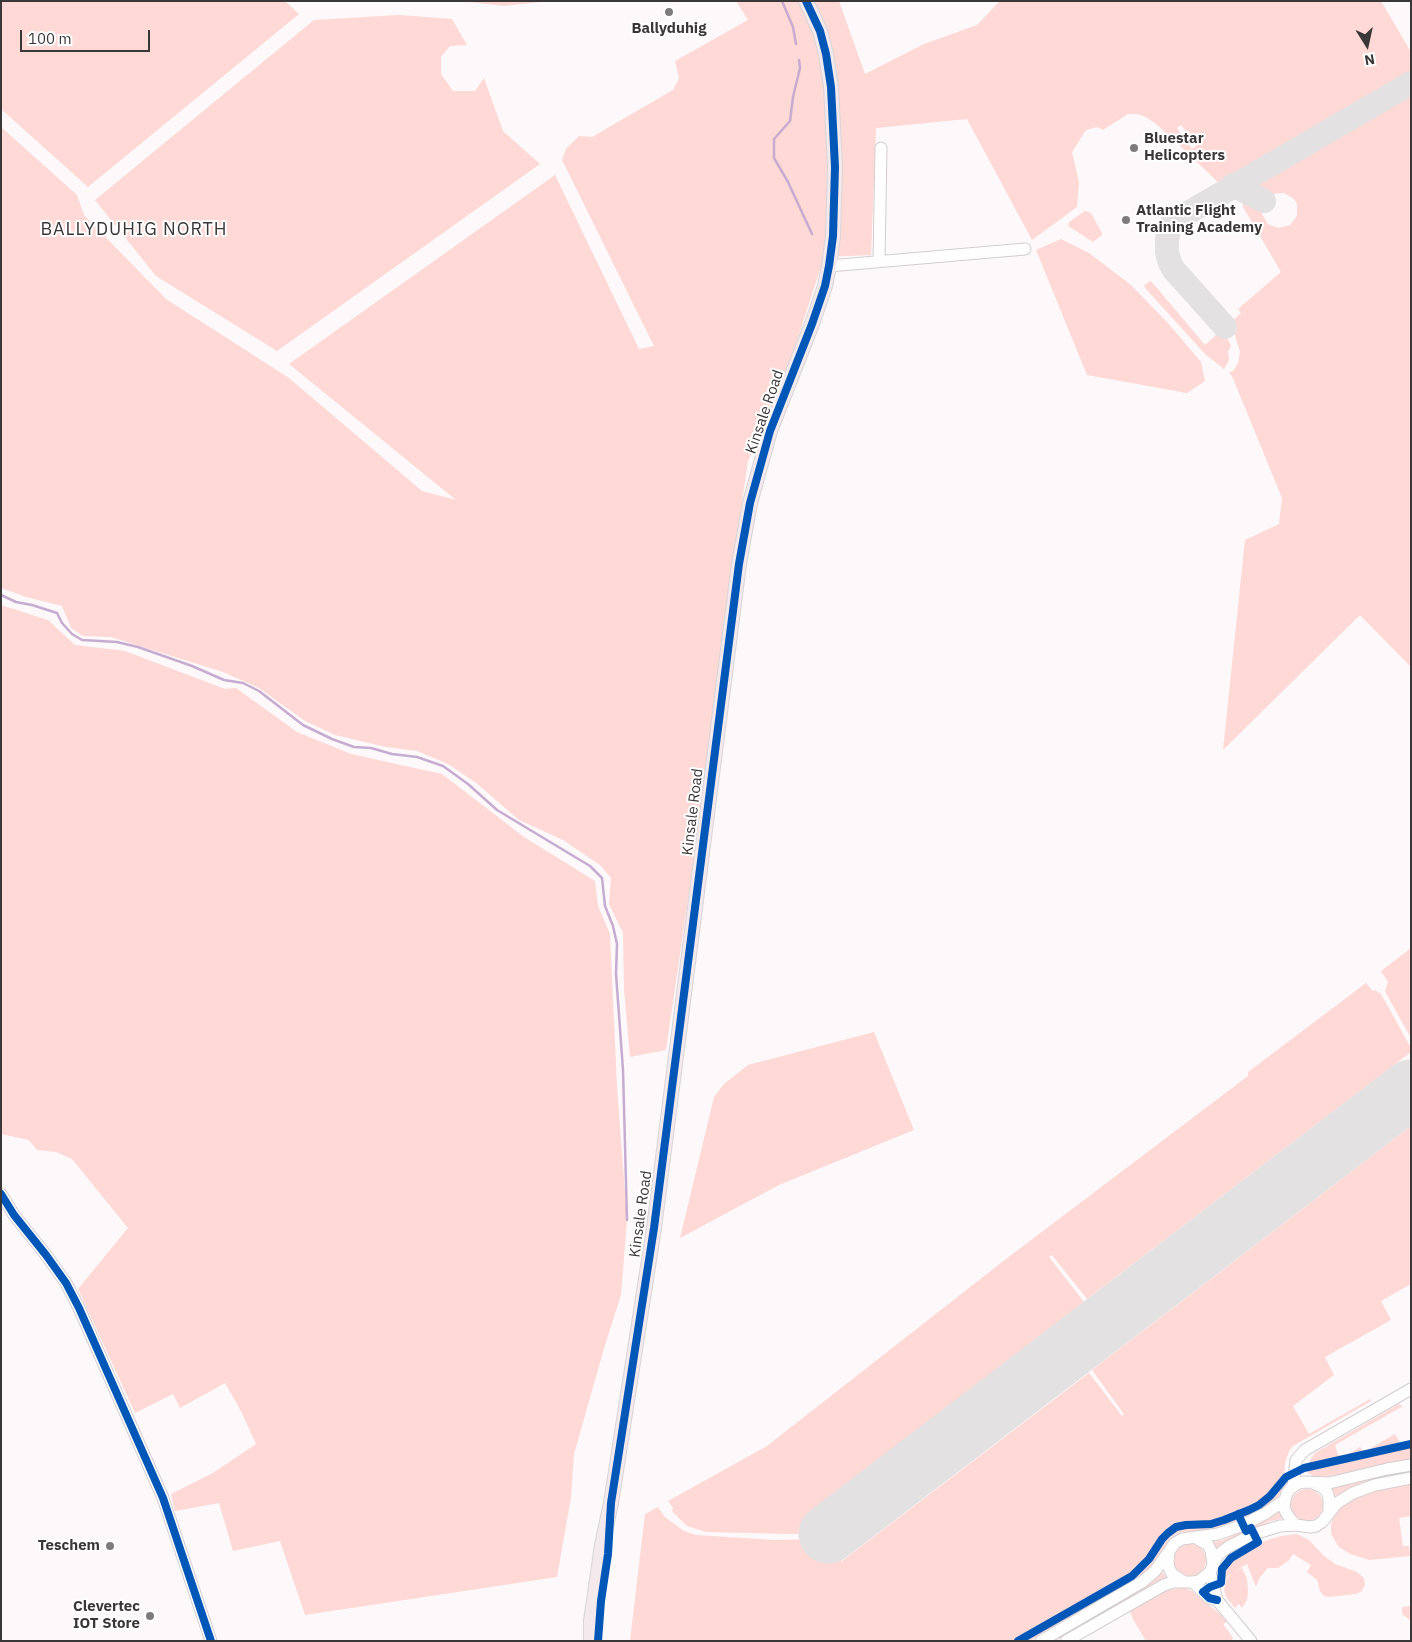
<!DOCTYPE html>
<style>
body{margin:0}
#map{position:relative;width:1412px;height:1642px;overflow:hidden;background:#fdf8fa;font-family:"IBM Plex Sans",sans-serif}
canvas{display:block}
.frame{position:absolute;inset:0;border:2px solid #3a3738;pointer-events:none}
.north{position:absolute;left:1342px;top:20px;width:50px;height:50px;-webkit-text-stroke:4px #fff;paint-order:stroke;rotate:170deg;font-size:14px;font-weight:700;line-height:20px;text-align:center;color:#3a3738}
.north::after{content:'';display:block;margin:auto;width:18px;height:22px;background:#3a3738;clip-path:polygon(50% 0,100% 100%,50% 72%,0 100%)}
.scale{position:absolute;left:20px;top:30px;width:130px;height:22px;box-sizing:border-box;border:2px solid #3a3738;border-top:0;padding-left:6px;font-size:15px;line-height:18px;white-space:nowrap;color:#3a3738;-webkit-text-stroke:4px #fff;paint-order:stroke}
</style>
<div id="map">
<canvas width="1412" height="1642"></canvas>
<div class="frame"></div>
<div class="north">N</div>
<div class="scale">100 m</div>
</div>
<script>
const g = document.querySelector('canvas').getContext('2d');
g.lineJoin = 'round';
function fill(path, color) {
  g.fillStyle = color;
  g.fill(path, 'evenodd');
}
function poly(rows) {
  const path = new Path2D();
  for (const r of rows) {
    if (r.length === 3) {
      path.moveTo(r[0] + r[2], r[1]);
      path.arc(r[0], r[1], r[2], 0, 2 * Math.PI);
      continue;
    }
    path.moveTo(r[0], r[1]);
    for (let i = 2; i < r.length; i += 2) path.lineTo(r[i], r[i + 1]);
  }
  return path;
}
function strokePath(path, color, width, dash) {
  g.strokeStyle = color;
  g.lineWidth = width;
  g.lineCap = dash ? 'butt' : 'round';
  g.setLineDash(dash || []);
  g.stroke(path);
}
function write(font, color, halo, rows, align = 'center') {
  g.font = font + ' "IBM Plex Sans",sans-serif';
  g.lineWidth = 4;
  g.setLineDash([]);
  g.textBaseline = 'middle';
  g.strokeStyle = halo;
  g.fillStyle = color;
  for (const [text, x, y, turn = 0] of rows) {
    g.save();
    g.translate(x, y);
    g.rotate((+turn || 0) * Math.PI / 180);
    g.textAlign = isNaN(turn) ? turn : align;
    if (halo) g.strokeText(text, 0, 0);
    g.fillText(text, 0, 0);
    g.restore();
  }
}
fill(poly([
 [1,1,285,1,299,14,88,187,1,109],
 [461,1,549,1,504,6],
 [736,1,839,1,865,74,924,44,977,25,1000,1,1381,1,1411,52,1411,75,1220,184,1179,145,1186,140,1192,149,1197,145,1181,125,1177,128,1183,137,1176,142,1155,123,1144,116,1136,114,1128,114,1103,130,1097,127,1086,130,1072,152,1079,182,1077,207,1032,240,967,119,876,128,871,255,824,257,786,375,748,461,733,564,698,831,666,1050,630,1057,624,989,623,933,609,904,611,878,600,865,563,840,519,820,475,782,448,764,417,751,386,747,335,735,305,721,259,688,223,672,111,637,83,636,71,628,62,606,26,597,1,588,1,127,77,195,84,215,166,299,289,378,422,491,456,500,289,364,555,175,639,349,654,346,562,160,566,149,579,136,592,137,673,90,679,78,675,61,748,20],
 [399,15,452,19,467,45,450,46,441,57,441,74,453,91,475,91,484,78,503,131,540,164,277,351,156,276,95,200,314,20],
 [1411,92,1411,667,1360,615,1223,750,1245,540,1279,524,1282,498,1232,376,1229,373,1234,370,1238,363,1240,352,1234,332,1228,325,1241,313,1238,309,1281,272,1243,207,1243,194,1263,205,1262,214,1268,224,1278,228,1290,225,1297,216,1297,204,1294,199,1284,193,1272,194,1267,197,1263,197,1247,188,1250,183],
 [1085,211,1091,213,1102,233,1102,235,1093,242,1068,226,1069,222],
 [1061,239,1089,253,1131,285,1167,322,1201,362,1205,381,1187,393,1087,375,1036,250],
 [1151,281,1205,345,1223,329,1231,346,1228,352,1229,360,1224,369,1205,354,1146,289,1144,285],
 [1,605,48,620,75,645,125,651,225,689,236,688,297,732,351,754,442,774,524,837,595,881,598,906,610,934,617,1087,627,1220,621,1295,605,1345,574,1454,571,1497,557,1577,305,1615,280,1541,233,1551,219,1503,175,1511,171,1494,213,1473,256,1444,241,1411,225,1383,180,1408,173,1394,135,1413,78,1289,128,1228,72,1159,56,1152,37,1150,29,1140,1,1134],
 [1411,948,1411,1038,1387,995,1385,991,1388,982,1381,971],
 [1366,983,1373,991,1375,990,1381,994,1411,1048,1411,1052,1087,1299,1052,1255,1049,1257,1084,1302,807,1514,821,1534,792,1534,706,1532,687,1526,672,1511,673,1508,668,1501,767,1446,1006,1259,1248,1076,1248,1072],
 [874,1032,914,1130,779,1185,680,1238,714,1097,724,1084,748,1065],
 [1411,1126,1411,1284,1381,1301,1391,1320,1325,1357,1334,1375,1293,1406,1309,1434,1370,1399,1371,1401,1293,1446,1289,1451,1285,1463,1284,1476,1287,1480,1286,1483,1279,1496,1266,1507,1243,1519,1212,1530,1181,1532,1171,1537,1150,1568,1131,1582,1030,1641,630,1641,645,1514,658,1507,665,1517,684,1531,696,1535,774,1540,825,1539,842,1561,1089,1373,1122,1416,1124,1414,1092,1370],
 [1399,1404,1403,1406,1335,1445,1338,1455,1345,1456,1360,1447,1364,1452,1395,1434,1403,1448,1411,1446,1411,1460,1338,1475,1318,1477,1313,1476,1308,1473,1307,1470,1309,1462,1315,1453],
 [1411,1469,1411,1474,1364,1483,1348,1489,1337,1496,1334,1495,1331,1490,1334,1487,1363,1479],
 [1411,1483,1411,1516,1399,1518,1403,1546,1409,1546,1410,1556,1369,1560,1350,1554,1339,1547,1331,1534,1331,1524,1335,1512,1349,1501,1368,1492],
 [1307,1505,16],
 [1278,1511,1282,1517,1281,1519,1270,1521,1256,1528,1254,1525,1273,1516],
 [1243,1530,1244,1534,1217,1548,1213,1542,1223,1540],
 [1297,1534,1309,1540,1324,1556,1335,1564,1357,1572,1364,1578,1365,1585,1362,1591,1356,1594,1328,1597,1324,1596,1320,1591,1317,1580,1307,1572,1311,1565,1293,1554,1288,1561,1278,1568,1268,1568,1260,1577,1256,1587,1247,1564,1235,1571,1242,1568,1247,1579,1248,1592,1247,1600,1242,1608,1239,1604,1235,1608,1226,1597,1224,1590,1227,1578,1231,1574,1227,1576,1221,1588,1224,1570,1228,1563,1241,1553,1265,1541,1281,1536],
 [1190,1560,16],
 [1162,1572,1167,1577,1055,1641,1050,1641,1152,1582],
 [1179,1588,1186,1588,1192,1591,1220,1614,1227,1622,1223,1624,1233,1638,1231,1641,1146,1641,1134,1621,1129,1609,1157,1593],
 [1411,1606,1411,1621,1402,1614,1402,1607]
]), '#fed9d5');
strokePath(poly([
 [782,1,793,27,796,44],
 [799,60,800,68,793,97,790,121,774,139,774,158,788,182,812,234],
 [1,595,16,602,32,605,57,613,62,623,72,634,82,640,117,642,138,647,192,666,224,680,243,683,259,691,303,725,332,739,354,747,371,748,392,754,417,757,443,766,468,784,497,810,590,866,602,878,605,906,613,926,617,944,616,974,623,1070,627,1220]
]), '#c6acd0', 2.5);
strokePath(poly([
 [1233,185,1264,201],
 [1225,327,1174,270,1170,263,1167,252,1167,240,1170,226,1174,221,1411,83]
]), '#e4e1e2', 24);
strokePath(poly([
 [828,1534,1411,1089]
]), '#e4e1e2', 59);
const minor = poly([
 [879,261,881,148],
 [829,266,1025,249],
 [1,1194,14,1215,46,1255,66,1283,79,1308,163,1498,211,1641],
 [1313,1483,1322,1487,1327,1492,1329,1499,1329,1513],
 [1293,1487,1296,1460,1305,1450,1411,1389],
 [1296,1525,1291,1520,1287,1514,1284,1508,1285,1500,1287,1493,1292,1487,1299,1483,1304,1482,1329,1483,1387,1469,1411,1465],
 [1196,1538,1208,1545,1211,1551,1213,1564],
 [1169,1552,1168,1562,1169,1568,1172,1574,1183,1581],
 [1210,1572,1217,1600],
 [1193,1582,1209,1598,1217,1600],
 [1217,1600,1251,1641],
 [1041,1641,1142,1582,1155,1571,1175,1543,1182,1539,1218,1534,1243,1525,1266,1513,1285,1500],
 [1066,1641,1164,1585,1173,1582,1193,1582,1199,1581,1210,1572,1218,1555,1228,1547,1254,1534,1280,1526,1296,1525,1310,1527,1316,1526,1322,1522,1337,1503,1353,1493,1375,1485,1411,1478]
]);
const major = poly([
 [591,1641,591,1621,602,1545,611,1503,654,1228,739,564,750,503,770,431,812,324,825,286,829,266,833,236,835,167,831,87,826,54,820,31,806,1]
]);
strokePath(minor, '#d2ced0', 13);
strokePath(major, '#d7d5d6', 16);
strokePath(minor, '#fffefe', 11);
strokePath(major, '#f4e9ec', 14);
strokePath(poly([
 [1,1194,14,1215,46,1255,66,1283,79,1308,163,1498,211,1641],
 [1217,1600,1209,1598,1203,1592,1210,1587,1221,1583,1222,1569,1231,1558,1258,1542,1251,1528,1246,1531,1238,1514],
 [598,1641,601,1601,608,1554,611,1503,654,1228,739,564,750,503,770,431,812,324,825,286,829,266,833,236,835,167,831,87,826,54,820,31,806,1],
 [1018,1641,1132,1576,1149,1559,1162,1539,1168,1533,1176,1527,1186,1525,1211,1524,1224,1520,1249,1510,1259,1505,1270,1496,1286,1477,1304,1468,1411,1444]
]), '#0057b8', 8);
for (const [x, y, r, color] of [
 [669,12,5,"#7e7b7c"],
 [1134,148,5,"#7e7b7c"],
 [1126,220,5,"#7e7b7c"],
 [110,1546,5,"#7e7b7c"],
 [150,1616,5,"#7e7b7c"]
]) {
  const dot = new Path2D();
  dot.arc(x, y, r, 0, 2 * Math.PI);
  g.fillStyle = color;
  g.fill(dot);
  strokePath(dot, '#fff', 2);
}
write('bold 15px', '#3a3738', '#fff', [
 ["Ballyduhig",669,29,"center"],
 ["Bluestar",1144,139],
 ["Helicopters",1144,156],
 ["Atlantic Flight",1136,211],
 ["Training Academy",1136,228],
 ["Teschem",100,1546,"right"],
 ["Clevertec",140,1607,"right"],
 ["IOT Store",140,1624,"right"]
], 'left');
write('15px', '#3a3738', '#fff', [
 ["Kinsale Road",765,412,-71],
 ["Kinsale Road",693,812,-83],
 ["Kinsale Road",641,1214,-82]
]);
g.letterSpacing = '1px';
write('18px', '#3a3738', '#fff', [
 ["BALLYDUHIG NORTH",134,230]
]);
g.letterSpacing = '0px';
</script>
